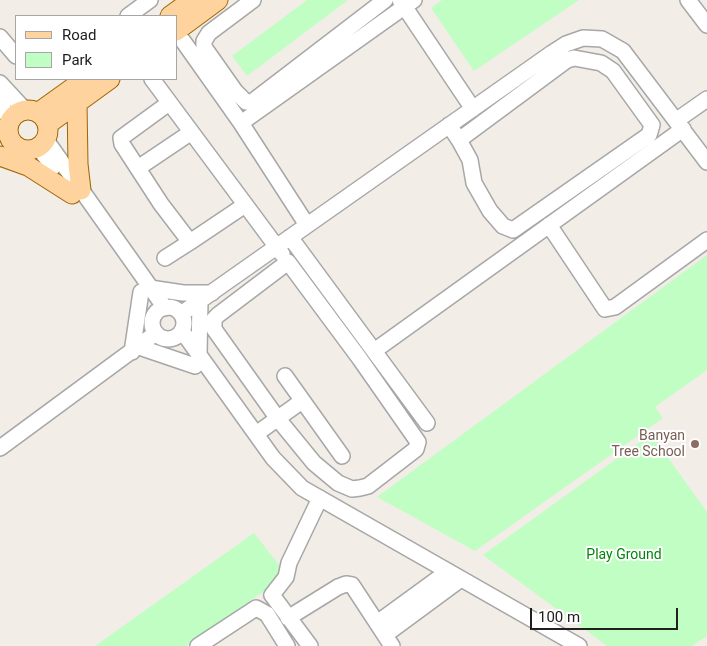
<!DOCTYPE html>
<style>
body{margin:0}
#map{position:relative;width:707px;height:646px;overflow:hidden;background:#f2ede6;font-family:Roboto,sans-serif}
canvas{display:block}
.legend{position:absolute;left:15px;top:15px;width:162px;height:65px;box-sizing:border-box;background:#fff;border:1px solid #a6a6a6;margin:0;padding:6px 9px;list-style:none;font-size:15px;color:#202020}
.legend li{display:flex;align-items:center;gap:10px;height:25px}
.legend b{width:25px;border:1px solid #a6a6a6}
.scale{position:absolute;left:530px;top:608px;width:148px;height:22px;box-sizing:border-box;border:2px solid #202020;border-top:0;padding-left:6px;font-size:15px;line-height:18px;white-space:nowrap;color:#202020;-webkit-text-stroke:4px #fff;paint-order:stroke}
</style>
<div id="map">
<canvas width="707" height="646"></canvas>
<ul class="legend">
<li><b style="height:6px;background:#ffd39d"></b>Road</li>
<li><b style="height:14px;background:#c0fec4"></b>Park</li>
</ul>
<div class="scale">100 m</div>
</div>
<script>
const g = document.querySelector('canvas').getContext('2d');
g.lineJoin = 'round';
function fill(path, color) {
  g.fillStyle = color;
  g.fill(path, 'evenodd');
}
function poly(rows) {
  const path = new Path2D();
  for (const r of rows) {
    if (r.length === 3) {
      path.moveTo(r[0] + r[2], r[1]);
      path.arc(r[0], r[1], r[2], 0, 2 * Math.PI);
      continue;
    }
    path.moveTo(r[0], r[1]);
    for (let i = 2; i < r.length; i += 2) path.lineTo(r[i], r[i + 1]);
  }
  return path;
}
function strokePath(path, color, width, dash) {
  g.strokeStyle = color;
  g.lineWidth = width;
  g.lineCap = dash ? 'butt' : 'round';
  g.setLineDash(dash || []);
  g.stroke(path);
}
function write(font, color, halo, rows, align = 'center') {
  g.font = font + ' Roboto,sans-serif';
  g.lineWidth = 4;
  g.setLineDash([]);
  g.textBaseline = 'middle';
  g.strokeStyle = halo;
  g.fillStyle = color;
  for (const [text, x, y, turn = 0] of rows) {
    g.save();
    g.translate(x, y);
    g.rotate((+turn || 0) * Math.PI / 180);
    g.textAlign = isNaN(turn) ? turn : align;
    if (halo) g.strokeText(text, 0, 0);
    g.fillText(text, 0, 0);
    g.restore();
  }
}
fill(poly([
 [307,0,348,0,247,76,232,56],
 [442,0,579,0,474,71,431,8],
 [707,255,707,370,655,407,663,418,475,551,377,497],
 [651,434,707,512,707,636,692,646,607,646,483,555],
 [254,533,287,575,186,646,95,646]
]), '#c0fec4');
const minor = poly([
 [253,0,209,33,204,41,204,47,235,91,246,102,252,102,385,0],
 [400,0,473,109],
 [688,0,707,25],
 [128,16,150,0],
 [0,37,16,56],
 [183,41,241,123,307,225],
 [152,79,282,254],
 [0,83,25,110],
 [0,102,10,121],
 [169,103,121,138,122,144,161,204,190,242,245,205],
 [677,120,707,99],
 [241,123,414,0],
 [449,125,459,140,567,60,574,58,601,63,613,71,652,125,649,135,513,230,503,226,490,211,474,183,470,160,459,140],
 [46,140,165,308],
 [39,148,53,167],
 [138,168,190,133],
 [549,225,605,309,615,307,707,240],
 [290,237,427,423],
 [165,258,190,242],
 [288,262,360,359,418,442,416,449,368,486,360,488,352,489,338,483,314,463,278,419,214,329,214,319,218,315,288,262],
 [150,288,183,293,212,293],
 [168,323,16],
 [181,314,552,53,566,44,583,38,602,39,623,51,707,162],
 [182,331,273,458,302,488,579,646],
 [139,347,195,366],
 [374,351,683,129],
 [132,352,141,292],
 [199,355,200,301],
 [285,376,342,456],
 [256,434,302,401],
 [0,448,156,333],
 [288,618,338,587,346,584,352,585,392,646],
 [377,623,447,572],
 [385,635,461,579],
 [198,646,256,608,267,614,287,646],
 [310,646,272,595,286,577,289,563,320,498]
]);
const major = poly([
 [170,16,192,0],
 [176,31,218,0],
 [77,103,78,164,81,190],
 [28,130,20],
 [39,112,85,79],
 [48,124,110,79],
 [0,156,28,166,72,194]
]);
strokePath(minor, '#a7a7a7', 18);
strokePath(major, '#9c6600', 21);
strokePath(minor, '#fff', 15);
strokePath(major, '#ffd39d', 19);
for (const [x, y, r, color] of [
 [695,444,5,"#8d6e63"]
]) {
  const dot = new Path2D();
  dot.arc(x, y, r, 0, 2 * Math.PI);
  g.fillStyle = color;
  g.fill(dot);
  strokePath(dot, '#fff', 2);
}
write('14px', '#785e54', '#fff', [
 ["Banyan",685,436],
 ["Tree School",685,452]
], 'right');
write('14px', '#02850b', '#fff', [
 ["Play Ground",624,555]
]);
</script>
